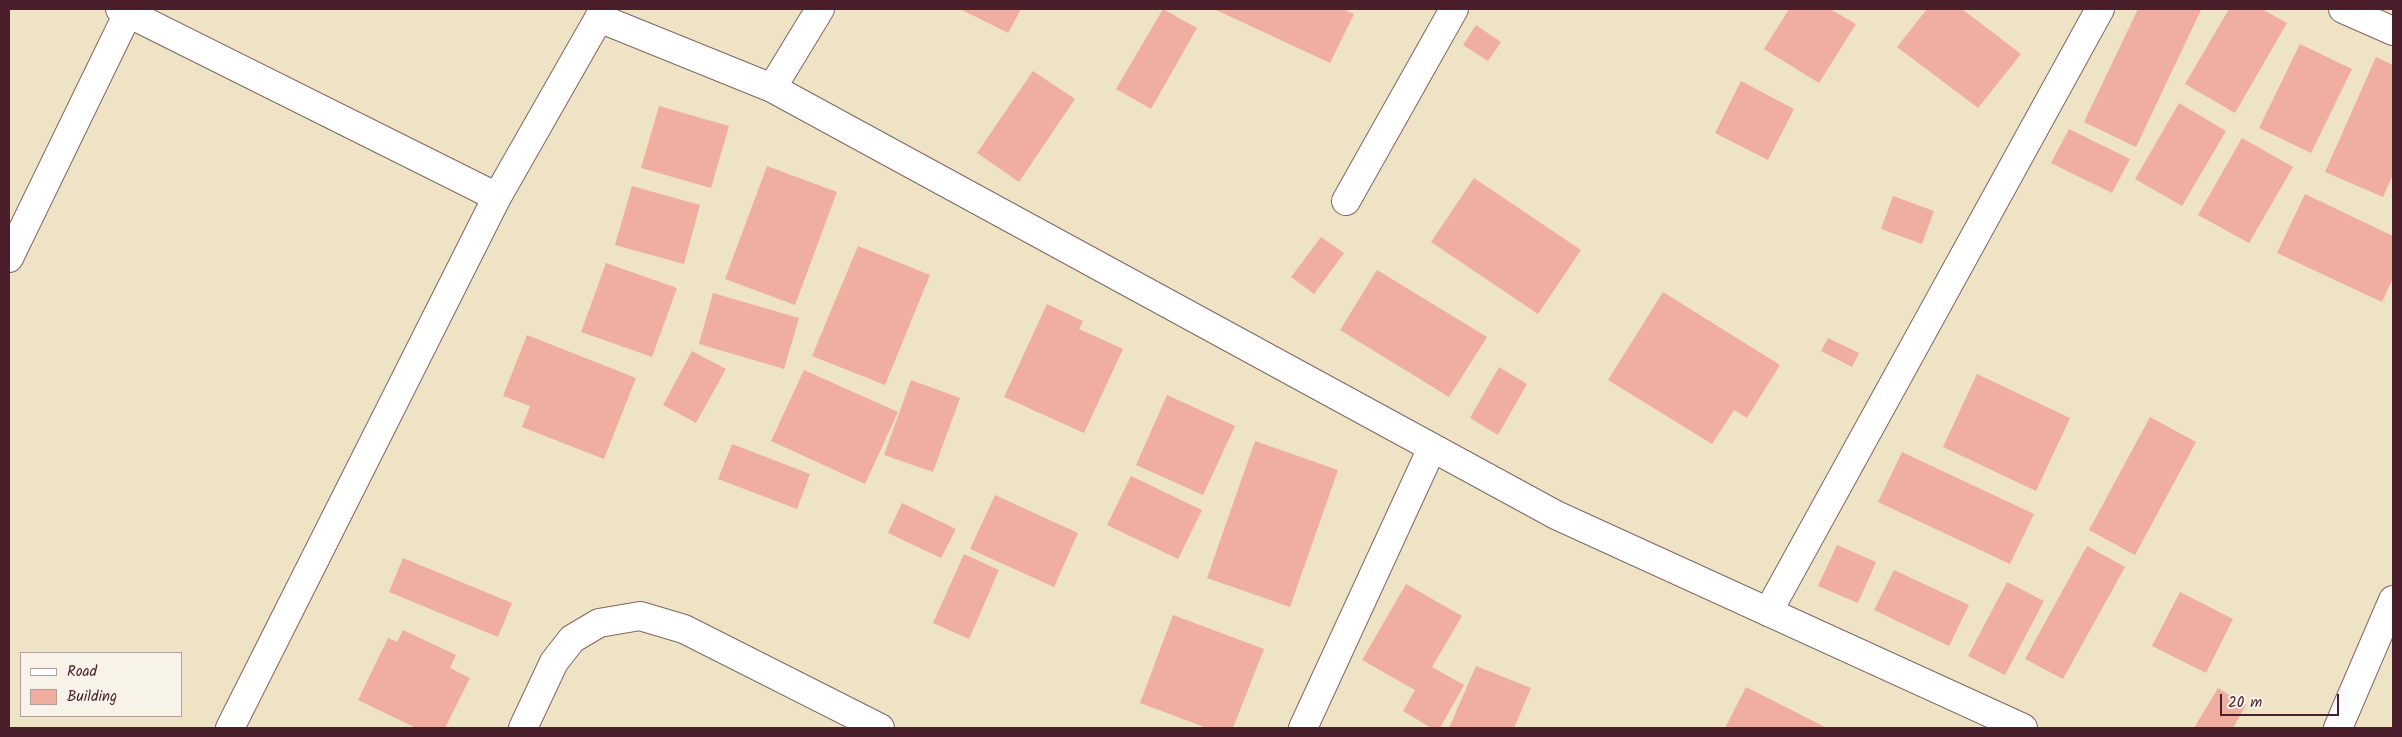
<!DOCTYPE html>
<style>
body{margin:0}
#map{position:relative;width:2402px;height:737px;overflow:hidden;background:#efe3c5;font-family:Kalam,sans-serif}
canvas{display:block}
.frame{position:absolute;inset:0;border:10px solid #4a1f2b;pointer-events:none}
.legend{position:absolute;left:20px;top:652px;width:162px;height:65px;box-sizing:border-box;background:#f7f3e8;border:1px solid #b29e9c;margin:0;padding:6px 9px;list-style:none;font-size:15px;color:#4a1f2b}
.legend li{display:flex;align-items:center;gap:10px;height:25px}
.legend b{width:25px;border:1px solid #b29e9c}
.scale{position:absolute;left:2220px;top:694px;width:119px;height:22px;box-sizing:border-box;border:2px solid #4a1f2b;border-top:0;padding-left:6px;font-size:15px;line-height:18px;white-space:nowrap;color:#4a1f2b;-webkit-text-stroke:4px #f7f3e8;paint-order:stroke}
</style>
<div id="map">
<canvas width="2402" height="737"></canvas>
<div class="frame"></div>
<ul class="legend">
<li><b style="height:6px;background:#fff"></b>Road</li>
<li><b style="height:14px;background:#f0aea1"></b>Building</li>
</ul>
<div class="scale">20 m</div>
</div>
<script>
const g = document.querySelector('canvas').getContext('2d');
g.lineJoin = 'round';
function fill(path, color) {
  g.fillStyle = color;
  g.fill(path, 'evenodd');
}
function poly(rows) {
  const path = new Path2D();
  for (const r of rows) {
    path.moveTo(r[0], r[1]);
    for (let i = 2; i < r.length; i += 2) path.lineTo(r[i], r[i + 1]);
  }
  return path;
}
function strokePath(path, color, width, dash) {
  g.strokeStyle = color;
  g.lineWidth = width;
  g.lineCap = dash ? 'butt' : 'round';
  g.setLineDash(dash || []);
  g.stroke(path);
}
fill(poly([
 [960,9,1021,9,1008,33],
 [1163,9,1197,28,1151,109,1116,89],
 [1214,9,1343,9,1354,14,1330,63],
 [1789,9,1830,9,1856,24,1819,83,1764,49],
 [1927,9,1962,9,2021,54,1978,108,1897,47],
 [2138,9,2201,10,2136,147,2084,122],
 [2229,9,2262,9,2287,23,2235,113,2185,84],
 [1476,25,1501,42,1488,61,1463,45],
 [2300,44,2352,69,2311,153,2259,128],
 [2376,57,2393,65,2393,175,2383,197,2325,172],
 [1033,71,1075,99,1019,182,977,153],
 [1741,81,1794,109,1768,160,1715,133],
 [2179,103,2226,131,2182,206,2135,179],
 [659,106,729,126,711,188,641,168],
 [2069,129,2130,159,2112,193,2051,163],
 [2242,138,2293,167,2249,243,2198,215],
 [767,166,837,192,795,305,725,279],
 [1474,178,1581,250,1538,314,1431,242],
 [632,186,700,205,684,264,615,245],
 [2305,194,2393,236,2393,278,2382,302,2277,253],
 [1893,196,1934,211,1922,244,1881,229],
 [1321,237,1344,253,1314,294,1291,277],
 [858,246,930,275,885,385,812,356],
 [606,263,677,288,652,357,581,332],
 [1377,270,1487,337,1449,397,1340,330],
 [1663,292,1780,365,1747,418,1734,410,1712,444,1608,380],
 [713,293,799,318,784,369,699,344],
 [1047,304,1083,321,1079,329,1123,349,1084,433,1004,397],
 [527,335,636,378,604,459,522,427,530,406,503,396],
 [1828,338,1859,353,1852,367,1821,351],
 [692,351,726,369,696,423,663,405],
 [1499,367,1527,384,1498,435,1470,418],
 [804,370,898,412,865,484,771,441],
 [1977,374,2070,418,2036,491,1943,447],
 [911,380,960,398,933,472,884,455],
 [1167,395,1235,426,1203,495,1136,465],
 [2150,417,2196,442,2135,555,2089,530],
 [1255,441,1338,470,1290,607,1207,578],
 [732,444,810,474,797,509,718,479],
 [1902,452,2034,514,2010,564,1878,502],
 [1131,476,1202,510,1178,559,1107,525],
 [995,495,1078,533,1054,587,970,549],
 [902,503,956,529,941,558,888,533],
 [1837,545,1876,562,1858,603,1818,586],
 [2087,546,2125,567,2063,679,2025,659],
 [964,554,999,570,969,639,933,623],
 [403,558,512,603,498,637,389,592],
 [1894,570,1969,605,1949,646,1874,610],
 [2007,582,2044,601,2005,675,1968,656],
 [1406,584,1462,616,1432,667,1464,685,1440,728,1431,728,1403,711,1415,690,1362,660],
 [2180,592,2233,619,2206,673,2152,646],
 [1173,615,1264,649,1233,728,1207,728,1140,703],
 [403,630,456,655,450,668,470,678,445,728,416,728,358,700,388,638,397,642],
 [1476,666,1531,688,1514,728,1449,728],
 [1746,687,1827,728,1725,728],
 [2218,688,2246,705,2233,728,2194,728]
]), '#f0aea1');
const street = poly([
 [120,9,497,197],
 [2343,9,2393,31],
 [599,18,772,88,1556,515,2023,728],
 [772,88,820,9],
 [1346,201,1454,9],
 [9,258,128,13],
 [1768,612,2100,9],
 [230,728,497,197,599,18,602,9],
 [523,728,554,662,572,639,599,623,640,616,684,629,880,728],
 [1303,728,1432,448],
 [2338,728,2393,600]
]);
strokePath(street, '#846461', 30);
strokePath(street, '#fff', 28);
</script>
